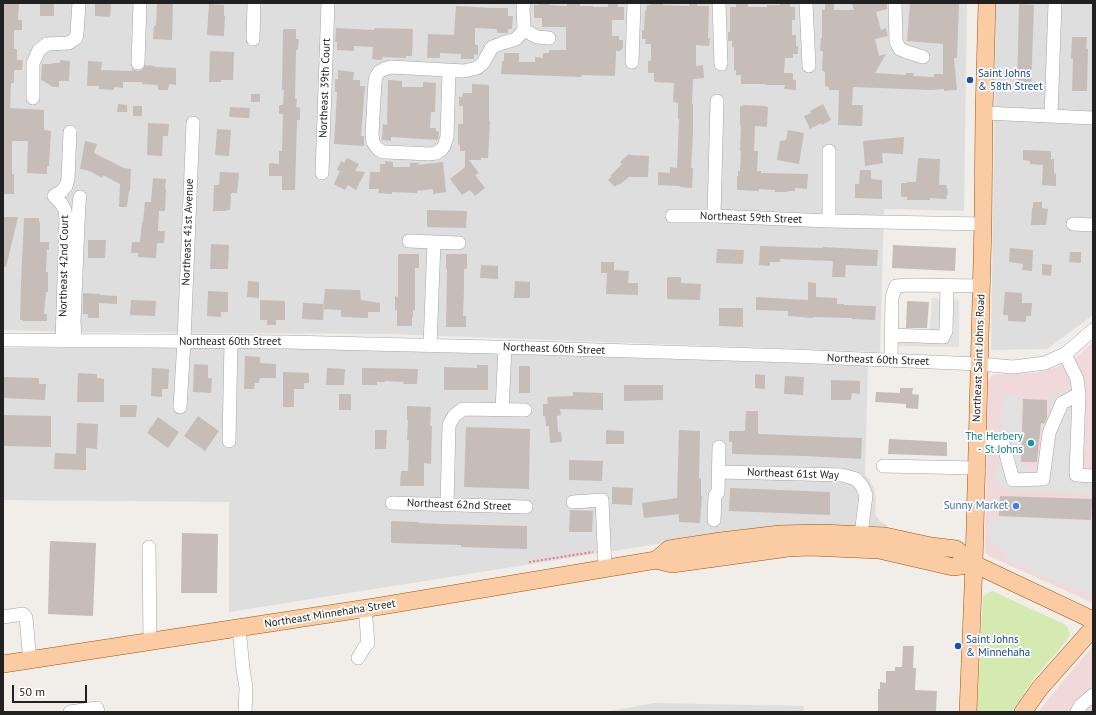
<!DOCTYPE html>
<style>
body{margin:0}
#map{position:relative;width:1096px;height:715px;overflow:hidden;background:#f1ede8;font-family:"PT Sans",sans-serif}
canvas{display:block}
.frame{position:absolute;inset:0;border:4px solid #212121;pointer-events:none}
.scale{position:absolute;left:12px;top:685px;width:75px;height:18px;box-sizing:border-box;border:2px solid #212121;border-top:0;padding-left:5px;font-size:12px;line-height:14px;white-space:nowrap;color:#212121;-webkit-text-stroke:3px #fff;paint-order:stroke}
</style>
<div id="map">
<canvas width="1096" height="715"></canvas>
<div class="frame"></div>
<div class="scale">50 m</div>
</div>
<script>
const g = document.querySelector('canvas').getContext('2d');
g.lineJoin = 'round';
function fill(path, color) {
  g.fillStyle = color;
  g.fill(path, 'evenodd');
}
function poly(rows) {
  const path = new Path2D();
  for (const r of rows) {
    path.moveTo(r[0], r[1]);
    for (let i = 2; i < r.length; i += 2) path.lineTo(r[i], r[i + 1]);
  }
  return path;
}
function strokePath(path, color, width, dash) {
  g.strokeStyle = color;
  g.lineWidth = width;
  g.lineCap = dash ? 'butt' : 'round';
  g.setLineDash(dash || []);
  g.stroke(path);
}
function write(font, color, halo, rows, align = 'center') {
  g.font = font + ' "PT Sans",sans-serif';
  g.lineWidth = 3.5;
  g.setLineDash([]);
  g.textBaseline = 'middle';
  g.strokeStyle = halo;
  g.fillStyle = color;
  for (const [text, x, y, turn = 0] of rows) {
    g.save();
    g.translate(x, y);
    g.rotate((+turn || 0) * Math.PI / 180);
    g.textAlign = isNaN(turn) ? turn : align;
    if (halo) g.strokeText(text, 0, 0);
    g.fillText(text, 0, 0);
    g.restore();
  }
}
fill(poly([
 [3,3,967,3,964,211,884,209,880,352,389,334,70,332,3,330],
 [996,3,1093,3,1093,315,1047,349,991,350],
 [3,348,314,348,868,365,865,475,869,479,874,489,876,499,875,514,880,521,887,525,887,530,861,526,813,525,789,525,740,531,229,612,229,502,3,500],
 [655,703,804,706,803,712,604,712]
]), '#dfdedf');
fill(poly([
 [1093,342,1093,603,989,556,986,553,985,549,988,381,992,376,998,374,1035,373,1057,367,1079,355],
 [1093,646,1093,712,1038,712,1064,680]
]), '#f1d8db');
fill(poly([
 [992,591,1064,624,1068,628,1070,635,1067,640,1032,681,1012,712,977,712,983,596]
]), '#d4eab0');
fill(poly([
 [932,298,959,300,959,347,898,346,900,330,930,330],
 [1071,386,1087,389,1084,470,1093,470,1093,493,1012,491,994,483,999,459,1003,394,1018,395,1021,398,1019,462,1030,469,1042,463,1043,426,1049,425,1050,400],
 [990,517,1093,521,1093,597,1005,559,1002,550,989,541]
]), '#e1e1e1');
fill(poly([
 [3,3,19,3,18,20,22,20,22,30,14,30,14,49,17,49,17,60,23,60,22,70,14,70,14,83,11,83,10,108,44,110,44,130,51,131,49,166,47,166,47,174,27,173,28,141,12,141,12,174,14,174,14,194,3,194],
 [40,3,54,3,54,16,40,16],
 [95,3,111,3,110,17,95,16],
 [539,3,549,3,549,5,567,6,567,3,580,3,580,6,593,6,593,7,608,7,608,4,618,4,618,7,624,7,624,20,612,20,612,36,619,36,619,40,623,40,623,48,620,51,616,51,615,76,582,75,581,77,501,74,502,61,504,61,504,53,519,53,519,62,535,62,535,57,543,58,543,53,549,53,549,50,566,50,566,27,542,27,542,18,534,18,534,5,539,5],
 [651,3,663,3,663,5,689,6,689,3,697,3,697,6,709,6,708,38,710,38,709,46,696,45,696,66,703,65,704,78,693,79,692,104,693,104,693,134,691,168,693,168,692,188,680,187,680,186,658,185,658,172,670,173,670,167,677,168,679,119,678,119,678,103,673,102,674,83,654,82,654,73,648,73,648,61,651,61,651,44,645,44,646,39,642,39,642,30,644,30,645,11,646,11,647,5,651,5],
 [736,3,748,3,748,7,767,7,767,5,780,5,780,4,790,4,790,7,795,7,795,20,792,20,792,35,796,35,796,46,798,46,798,54,793,54,793,58,785,58,784,73,793,73,793,80,796,80,796,90,784,89,785,85,765,85,766,84,741,84,741,75,736,75,736,70,734,70,734,47,732,47,732,41,728,41,728,32,730,32,730,7,736,7],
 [852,3,887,3,887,9,876,12,881,30,886,28,888,36,875,39,879,56,886,54,875,73,906,75,906,73,914,73,913,76,934,77,934,74,943,74,943,44,907,41,910,3,959,3,957,58,954,58,957,90,944,91,944,89,931,90,853,87,852,105,863,105,862,126,838,125,839,90,829,90,829,87,825,86,825,72,822,71,823,51,820,51,821,38,822,38,822,10,825,10,825,4,834,4,834,10,854,10],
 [157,4,173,4,172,40,153,39,154,26,156,26],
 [209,4,224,5,224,16,225,16,224,36,207,35],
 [1019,4,1034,5,1031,90,1017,90],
 [456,6,492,8,508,8,508,16,513,16,512,29,508,29,508,33,497,33,497,29,475,28,475,45,478,45,478,55,474,54,474,59,461,59,461,54,440,53,440,58,427,58,428,34,454,35],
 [336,28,374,30,375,28,413,29,412,56,406,56,406,58,382,57,382,60,372,59,373,47,354,46,354,51,337,50,337,42,335,42],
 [283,29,296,29,296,39,299,39,298,50,296,50,295,99,297,99,296,107,300,108,300,120,297,120,295,190,282,190,282,176,269,176,269,163,279,164,279,151,282,151,283,114,279,114,279,105,283,105,284,90,282,90],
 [1072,37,1087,37,1086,49,1088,49,1087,91,1072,91,1073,59,1071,59],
 [210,51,234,52,233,80,221,80,221,82,209,82],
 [60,60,70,61,69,81,59,81,59,87,53,87,45,82,41,80,42,64,52,64,53,63,60,63],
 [88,61,102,62,101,70,132,71,132,68,134,70,138,71,142,70,145,65,155,66,155,67,176,68,176,85,169,84,168,90,158,90,158,85,142,84,142,82,123,82,123,88,114,87,114,90,99,89,99,86,87,86],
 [338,70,354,72,353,80,360,80,360,86,365,86,361,136,364,136,364,146,334,144,337,92,335,92,335,79,338,79],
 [388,80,402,81,402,87,423,87,423,82,436,83,435,112,431,112,430,128,436,128,436,131,439,132,438,140,391,137,391,141,382,140,383,124,387,125],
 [472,84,489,85,489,121,490,121,488,158,481,158,481,160,469,160,479,173,475,175,485,188,475,196,470,190,462,195,450,179,465,167,465,151,460,151,460,145,458,144,458,124,463,124,463,106,459,106,459,97,462,97,463,93,472,93],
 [251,94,260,94,260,102,251,102],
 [118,104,127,105,127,112,117,112],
 [823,104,831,120,822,125,821,123,810,129,804,116,811,113,810,111],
 [743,105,766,106,766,107,768,107,767,127,755,126,754,151,758,151,757,171,761,171,761,173,808,174,807,189,795,188,795,191,788,191,787,192,775,192,775,190,759,189,759,191,737,190,737,176,738,176,738,171,740,171,741,151,740,151,741,126,740,126,740,106,743,106],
 [133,106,142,106,142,116,133,116],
 [230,107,250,108,249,118,229,117],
 [148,123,169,124,168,136,163,136,162,156,147,155],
 [217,129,231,130,229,156,215,155],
 [788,130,804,133,799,164,777,160,780,141,786,140],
 [904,137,903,154,882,153,883,163,865,166,863,141],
 [85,141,97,144,94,153,124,168,131,169,130,191,129,191,127,207,119,207,120,184,103,175,102,178,90,171,80,169],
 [1023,150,1051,151,1051,159,1054,159,1054,173,1056,174,1056,186,1042,185,1043,165,1030,164,1030,161,1023,160],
 [629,154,631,155,649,156,648,177,629,177,619,185,618,184,615,187,608,180,611,177,611,175,622,164,620,162],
 [347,158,359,164,355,171,365,172,356,190,348,185,345,190,334,184,340,171,337,170,341,161,344,163],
 [918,158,940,159,939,185,946,185,948,192,946,199,930,198,930,200,907,200,907,197,901,197,901,183,907,183,907,182,916,182],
 [385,161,393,162,393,167,410,167,410,163,419,163,418,165,443,162,446,192,433,194,433,189,417,191,417,193,392,192,392,194,378,193,379,189,369,189,370,172,380,172,380,164,385,164],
 [860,170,871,170,871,179,882,180,882,199,855,198,855,184,859,184],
 [220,172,239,173,237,193,231,193,230,210,227,210,227,211,213,211,214,185,219,185],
 [153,178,166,179,165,189,166,189,165,211,159,211,158,231,165,231,164,243,157,243,156,258,138,257,138,253,131,253,132,242,140,242,142,222,143,222,145,202,151,202],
 [1033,202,1042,202,1042,208,1048,209,1046,225,1031,225,1032,208,1033,208],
 [427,210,467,211,466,228,427,227],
 [3,217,18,217,6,267,3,267],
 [24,218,39,218,39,222,40,222,40,242,49,242,49,250,47,249,46,272,48,272,48,292,46,292,44,314,47,314,47,321,23,321,23,320,20,320,21,283],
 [88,240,106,240,105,258,88,258],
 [211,244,229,245,228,269,210,269],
 [893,245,956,248,955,271,892,268],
 [760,246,823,248,823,247,878,250,877,266,846,265,845,277,832,277,833,261,780,259,780,262,770,262,770,266,759,265],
 [1010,248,1033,250,1032,271,1022,270,1023,264,1009,262],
 [717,249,744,250,743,264,716,263],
 [1070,252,1081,252,1081,263,1069,262],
 [398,254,419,254,419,268,415,268,415,310,413,310,413,317,412,317,412,326,397,326,397,310,395,310,395,296,398,297],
 [446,254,467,254,467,269,464,269,464,290,463,316,466,316,466,327,446,327,447,269,446,269],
 [601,262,614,262,614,270,629,271,628,283,638,283,638,295,606,294,607,273,601,273],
 [1042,264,1052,265,1051,276,1042,275],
 [481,265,498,266,498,279,480,278],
 [667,277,681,277,681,283,701,284,700,300,667,299],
 [248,281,259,282,259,298,247,297],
 [515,281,530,282,530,298,514,298],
 [808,282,816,283,816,297,837,298,837,304,844,304,844,305,876,306,875,320,852,319,852,318,813,317,813,318,788,316,788,311,756,310,756,297,808,300],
 [325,289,360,290,361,300,380,303,380,312,368,312,368,318,341,317,341,310,323,309],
 [208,291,228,292,228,312,221,312,221,317,207,316],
 [1005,292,1022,293,1022,303,1032,303,1031,316,1026,316,1026,322,1008,321,1008,315,1003,315],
 [83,293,100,294,100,295,117,296,117,304,99,303,99,318,88,318,88,314,83,314],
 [131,300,156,301,155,316,130,315],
 [260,300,285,301,285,320,276,320,276,325,267,325,267,320,260,320],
 [907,301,929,302,927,328,906,328],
 [303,303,324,304,323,320,302,319],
 [719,308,743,308,743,327,719,326],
 [245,356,260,357,260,363,276,364,276,378,260,378,259,383,255,383,254,389,244,389],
 [194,364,208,365,208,378,212,378,211,393,193,392],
 [477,365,488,365,488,390,444,390,444,367,477,368],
 [519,366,530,366,530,393,519,393],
 [152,368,169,369,168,389,162,389,162,397,151,396],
 [327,368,345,369,344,385,326,385],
 [362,368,418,369,417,384,403,384,404,382,385,381,385,382,377,382,377,385,362,385],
 [283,372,309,373,309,383,304,383,304,389,294,389,294,407,283,407],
 [78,373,97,374,97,378,104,379,104,402,77,402],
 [755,374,765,375,765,389,755,388],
 [785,376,804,377,803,395,784,394],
 [3,377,39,378,39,384,46,384,45,400,3,398],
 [831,380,860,381,860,394,852,393,851,400,831,400],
 [624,385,663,385,663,400,624,401],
 [900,388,913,388,912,394,919,395,918,409,906,408,906,404,875,402,876,392,900,393],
 [573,392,603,393,603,410,560,409,561,415,557,416,558,432,561,432,562,442,550,443,549,426,546,426,545,416,543,416,543,404,548,404,547,397,573,396],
 [339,394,351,394,351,410,339,410],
 [1023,399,1047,400,1047,418,1044,424,1041,423,1037,462,1021,462],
 [120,405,137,405,136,417,120,417],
 [407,406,431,407,430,426,432,426,431,464,424,463,424,486,400,486,401,471,408,471,409,440,407,440,408,420,407,420],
 [746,411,758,411,758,434,862,438,861,459,805,456,732,454,732,442,729,442,729,431,745,431],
 [3,415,51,416,51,447,4,446],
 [198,416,219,431,205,451,184,436],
 [158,417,179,432,168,448,147,433],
 [77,423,98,424,97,449,86,448,86,470,54,469,55,453,76,454],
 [466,427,530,429,529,489,464,487],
 [375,430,387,430,386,449,375,449],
 [606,430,624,431,624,444,606,444],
 [679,430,700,431,699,478,701,479,701,496,702,496,700,523,679,522,679,514,644,518,642,503,677,498],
 [889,439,947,442,947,456,888,454],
 [569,460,603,461,602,481,569,480],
 [612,487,633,488,632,505,612,504],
 [730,488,830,492,830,515,729,511],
 [1000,496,1092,499,1091,520,999,516],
 [570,510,593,511,592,532,569,532],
 [391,521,419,522,419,523,442,524,527,526,527,549,461,547,461,545,391,543],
 [182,533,218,534,217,593,181,593],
 [50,541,96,543,93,616,48,614],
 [903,646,914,646,913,668,916,668,915,690,937,691,936,712,878,712,878,689,880,689,880,682,886,683,886,671,895,671,895,667,902,667]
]), '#c6bcb8');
const minor = poly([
 [719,3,721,64],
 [806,3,809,66],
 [895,3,896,42,900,49,907,52,923,57],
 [524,30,537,37,549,38],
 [253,39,254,3],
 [632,62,634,3],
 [138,63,140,3],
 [449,71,447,137,444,146,442,149,436,153,429,154,387,152,383,152,377,148,373,142,372,134,375,81,376,77,379,72,384,69,391,67,464,71,477,68,483,63,492,47,503,43,516,39,524,30,523,8,524,3],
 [33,98,33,63,39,50,47,44,69,43,76,38,77,33,79,3],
 [984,113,1093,118],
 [1051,116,1055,3],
 [829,151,829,221],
 [322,173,328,3],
 [672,216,714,216,829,221,983,224],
 [714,216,717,101],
 [1073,224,1093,225],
 [409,241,459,243],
 [891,335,943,337,946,331,947,286],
 [3,340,287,342,534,348,792,356,979,364,1013,367,1045,363,1065,354,1093,330],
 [62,341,66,219,65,210,61,203,54,196,62,191,66,186,68,179,70,132],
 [75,341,74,321,77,247,79,203,80,197],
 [430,346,434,242],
 [1065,354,1077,379,1079,394,1076,475,1093,476],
 [891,360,892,297,896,286,909,285,981,286],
 [180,407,184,341,193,123],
 [502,410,505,347],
 [229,441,231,342],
 [977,443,1003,443,1013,480,1043,479,1049,433,1062,403,1079,394],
 [883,466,976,468],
 [719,472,842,475,856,479,862,486,866,495,861,535],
 [573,502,602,500,605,569],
 [392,503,526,507],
 [447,505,449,425,454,416,463,409,525,410],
 [714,520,715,496,718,492,719,447],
 [149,547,150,642],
 [3,617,23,614,26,618,30,661],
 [239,628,243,669,246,688,245,712],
 [358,658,364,648,368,643,365,608],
 [70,712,97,708,98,712],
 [1077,712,1081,705,1093,695]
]);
const major = poly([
 [656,560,669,549,721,541,780,534,822,533,885,536,931,546,956,549,974,564,1093,620],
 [3,664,381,606,656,560,672,564,788,548,809,547,879,550,953,567,974,564],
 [968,712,974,564,983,224,984,113,987,3],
 [1023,712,1040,688,1093,628]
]);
strokePath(minor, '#a5a5a5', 14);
strokePath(major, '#9d5602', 18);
strokePath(poly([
 [529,562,593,552]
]), '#f87375', 2, [2, 2]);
strokePath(minor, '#fff', 13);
strokePath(major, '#fbcba4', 17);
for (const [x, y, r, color] of [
 [970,80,4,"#1a4fb4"],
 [1031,443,4,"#0f9aa8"],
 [1016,506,4,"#3f7fe0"],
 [958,646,4,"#1a4fb4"]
]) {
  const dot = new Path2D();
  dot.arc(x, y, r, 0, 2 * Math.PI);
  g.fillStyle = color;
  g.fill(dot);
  strokePath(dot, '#fff', 1.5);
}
write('11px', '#164399', '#fff', [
 ["Saint Johns",978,74],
 ["& 58th Street",978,87],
 ["Saint Johns",966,640],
 ["& Minnehaha",966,653]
], 'left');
write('11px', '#212121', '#fff', [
 ["Northeast 39th Court",325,88,-88],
 ["Northeast 59th Street",751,218,2],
 ["Northeast 41st Avenue",188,232,-88],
 ["Northeast 42nd Court",64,266,-89],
 ["Northeast 60th Street",230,342],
 ["Northeast 60th Street",554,349,2],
 ["Northeast Saint Johns Road",979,358,-88],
 ["Northeast 60th Street",878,360,2],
 ["Northeast 61st Way",793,474,2],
 ["Northeast 62nd Street",459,505,2],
 ["Northeast Minnehaha Street",330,614,-9]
]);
write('11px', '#0d838f', '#fff', [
 ["The Herbery",1023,437],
 ["- St Johns",1023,450]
], 'right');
write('11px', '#366cbe', '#fff', [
 ["Sunny Market",1008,506]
], 'right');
</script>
